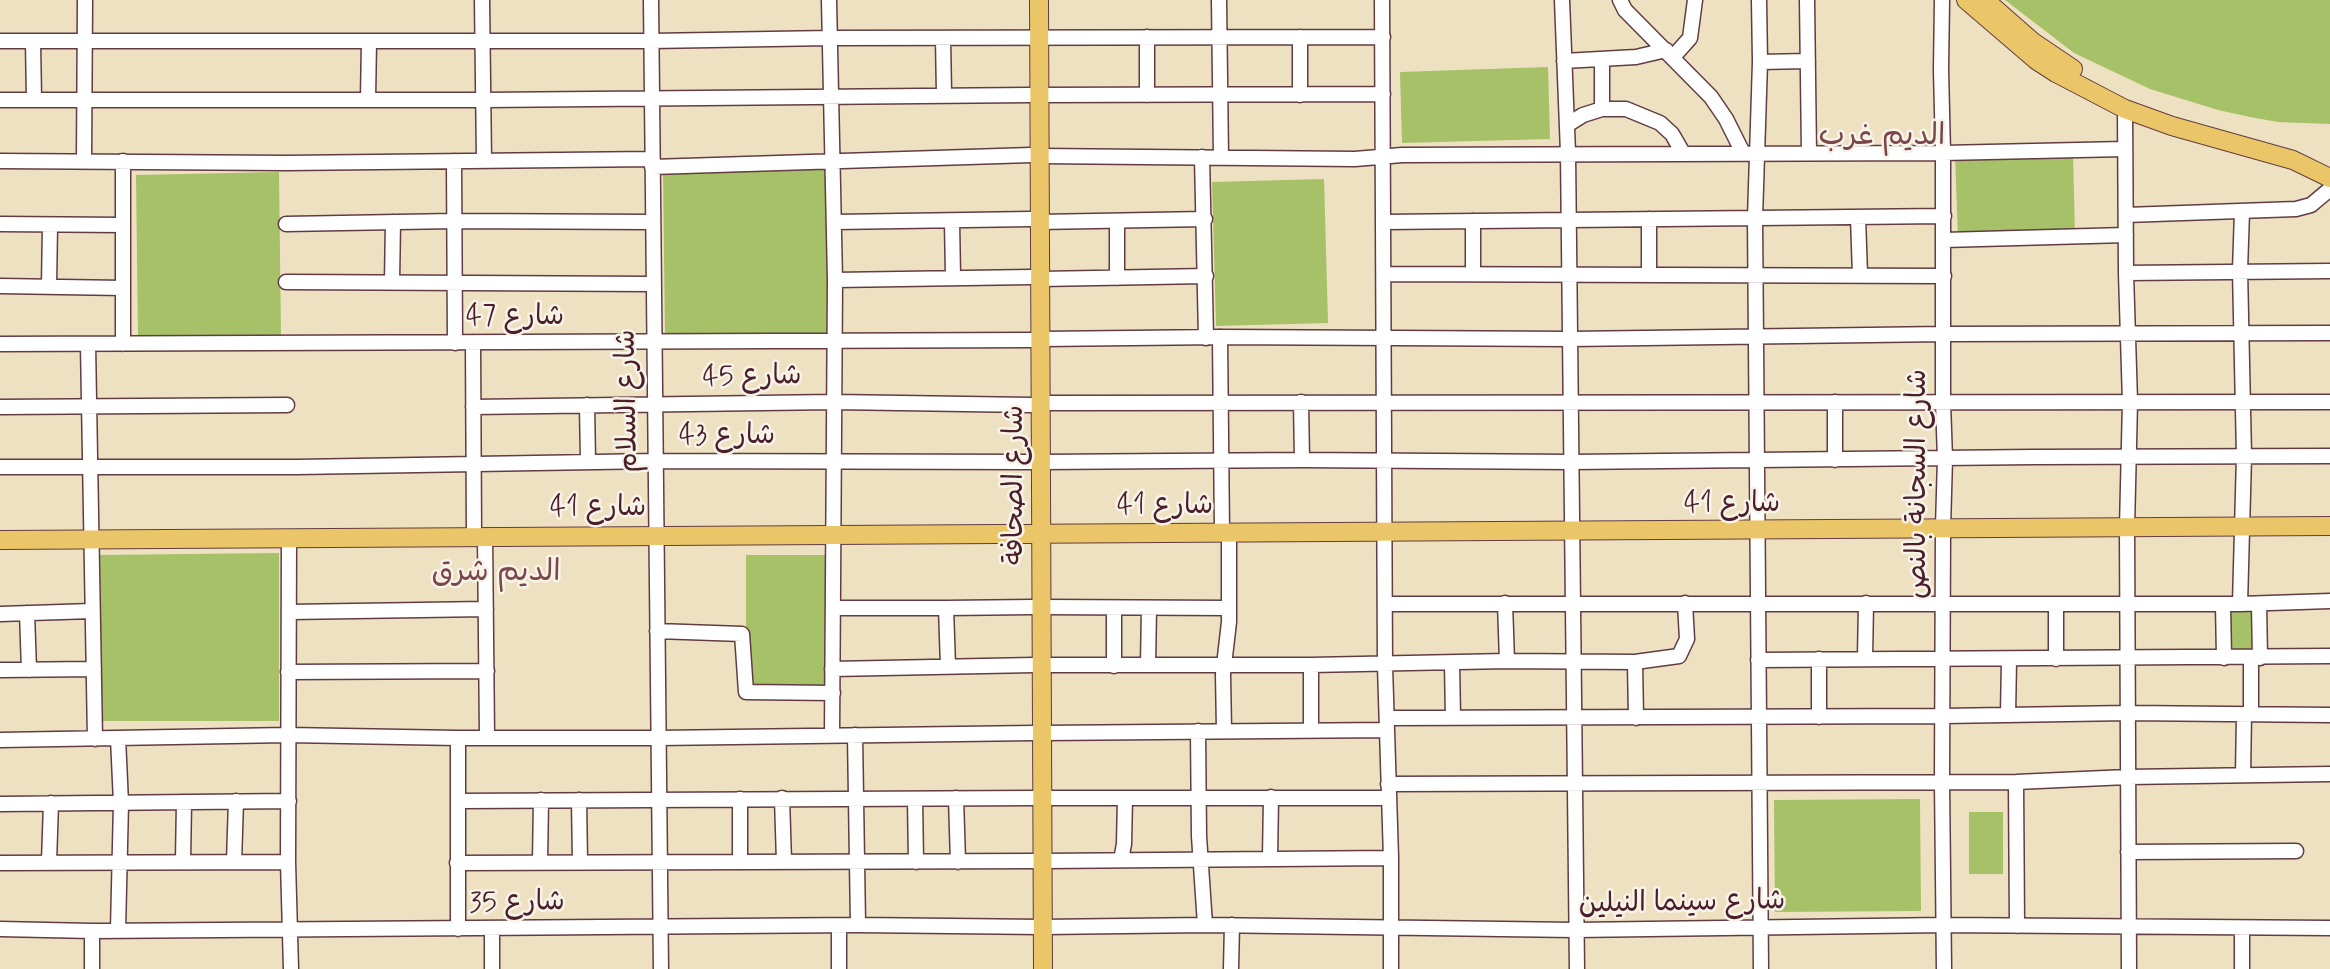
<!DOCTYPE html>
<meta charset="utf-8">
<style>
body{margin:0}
canvas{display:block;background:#ede1c2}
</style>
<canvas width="2330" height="969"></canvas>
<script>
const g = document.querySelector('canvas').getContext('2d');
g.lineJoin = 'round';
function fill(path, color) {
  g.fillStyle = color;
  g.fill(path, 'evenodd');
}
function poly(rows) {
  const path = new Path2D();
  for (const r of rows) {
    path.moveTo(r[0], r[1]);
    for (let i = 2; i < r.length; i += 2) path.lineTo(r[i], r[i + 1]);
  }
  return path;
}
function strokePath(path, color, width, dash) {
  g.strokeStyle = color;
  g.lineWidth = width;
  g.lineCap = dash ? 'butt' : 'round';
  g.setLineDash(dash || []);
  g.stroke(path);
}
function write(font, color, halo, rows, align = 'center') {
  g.font = font + ' Mynerve,"Playpen Sans Arabic",sans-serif';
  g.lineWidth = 5;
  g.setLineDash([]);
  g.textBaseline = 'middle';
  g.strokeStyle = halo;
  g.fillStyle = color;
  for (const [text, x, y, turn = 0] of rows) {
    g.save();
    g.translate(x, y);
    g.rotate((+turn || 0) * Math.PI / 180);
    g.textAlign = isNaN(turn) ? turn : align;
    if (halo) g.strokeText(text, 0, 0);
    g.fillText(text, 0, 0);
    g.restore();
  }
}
fill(poly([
 [2005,0,2330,0,2330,124,2278,122,2250,117,2218,110,2150,89,2074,53],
 [1548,67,1550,139,1402,143,1400,72],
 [2073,153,2075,235,1958,238,1955,156],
 [826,168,829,334,665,337,663,171],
 [279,172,281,336,138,339,136,175],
 [1324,179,1328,323,1216,326,1212,182],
 [279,553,279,721,102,721,100,555],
 [746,555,828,555,828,691,746,692],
 [2226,610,2256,610,2256,653,2226,654],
 [1920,799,1921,911,1775,912,1774,800],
 [1969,812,2003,812,2003,874,1969,874]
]), '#a6c167');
const minor = poly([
 [482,0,484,161],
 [651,0,661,969],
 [829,0,835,280,832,735],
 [1219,0,1221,157],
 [1382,0,1385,666,1391,858,1391,969],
 [1562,0,1568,153,1577,969],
 [1620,0,1625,10,1711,97,1726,119,1743,153],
 [1759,0,1760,62,1755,218,1761,969],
 [1807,0,1809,153],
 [1942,0,1941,70,1943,153,1943,402,1945,459,1943,527,1942,782,1944,969],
 [1147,37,1147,95],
 [1300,37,1300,95],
 [943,38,944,94],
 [0,41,651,41,830,38,1383,37],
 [33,41,34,100],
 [1673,57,1690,38,1695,0],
 [1564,61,1636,57,1666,50],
 [1760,62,1808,61],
 [1039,95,1383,94],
 [368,99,369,41],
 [0,100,484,100,1030,95],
 [1602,109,1602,60],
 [2125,109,2126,273,2130,402,2127,528,2129,969],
 [1567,125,1583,115,1602,109,1626,109,1660,123,1672,134,1683,153],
 [1040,156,1355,159,1402,155,1943,153,2124,149],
 [1202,157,1206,338],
 [0,161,286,163,652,159],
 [84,161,85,0],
 [123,161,123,344],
 [454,161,455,343],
 [652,167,1031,155],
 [2126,215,2296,209,2311,205,2330,189],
 [1858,217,1860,275],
 [1649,219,1649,275],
 [952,221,953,277],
 [1117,221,1117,278],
 [835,222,1031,219],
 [1039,222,1205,219],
 [1384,222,1944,216],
 [0,224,123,225],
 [286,224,454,221,652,222],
 [1944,240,2126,235],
 [2126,273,2330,271],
 [1384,274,1944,276],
 [1473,274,1473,221],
 [1041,279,1206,276],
 [835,280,1031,277],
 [286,282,652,284],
 [392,282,393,222],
 [0,286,123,288],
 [49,286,50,225],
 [1220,337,1222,533],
 [1041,339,1220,337,1570,339,1944,334,2330,333],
 [473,343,474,536],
 [0,344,1031,340],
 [88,344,95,739],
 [1301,402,1302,460],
 [1042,403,2330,402],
 [587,405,588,462],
 [0,407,287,405],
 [473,407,834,402,1031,405],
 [1835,460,1835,402],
 [1041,462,1302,460,1571,462,2034,457,2330,456],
 [0,467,297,467,655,461,1031,462],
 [485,536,487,737],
 [289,539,288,862,291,969],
 [1505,603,1507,661],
 [1385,604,2240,604,2330,601],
 [2056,604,2056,659],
 [2223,604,2224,658],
 [2240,604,2244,456,2240,270,2242,212],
 [2259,604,2260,658],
 [1043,607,1229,608],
 [833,608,946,608],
 [289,612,486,609],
 [27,613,29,670],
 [0,614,92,611],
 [657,631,742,634,746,692,833,693],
 [1865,658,1866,603],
 [1819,659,1819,717],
 [1758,660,2330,656],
 [1635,662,1636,718],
 [1452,663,1453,718],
 [1042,665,1311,665,1507,661,1635,662,1679,656,1687,639,1685,603],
 [1148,665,1149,608],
 [948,666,946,608,1033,607],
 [1114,666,1114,608],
 [832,669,1034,665],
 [0,670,94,669],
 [288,672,487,671],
 [2251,714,2251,658],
 [2008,715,2009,660],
 [1387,718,1943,716,2128,713,2330,715],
 [1311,730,1311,665],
 [1198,731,1199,836,1205,925],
 [1224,731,1223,674,1229,622,1229,533],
 [1043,733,1387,730],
 [855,735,858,925],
 [0,740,288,735,458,738,658,738,1034,733],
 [2243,775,2244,714],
 [2016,782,2017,926],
 [1388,784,2016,782,2127,777,2330,774],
 [782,798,784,862],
 [956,798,958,862],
 [1044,798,1389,798],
 [740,799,740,861],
 [915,799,916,862],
 [579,800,580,862],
 [459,801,1034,798],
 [0,804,289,801],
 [2128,852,2296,851],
 [1270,858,1271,797],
 [1121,860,1124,844,1125,799],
 [183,861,184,802],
 [1044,861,1391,858],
 [49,862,51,803],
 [234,862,236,801],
 [540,862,541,800],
 [0,863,288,862],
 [457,863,1035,861],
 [839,926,839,969],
 [492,928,492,969],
 [2242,928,2242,969],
 [0,929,92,931,858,925,1043,927,1205,925,1575,930,1944,925,2330,928],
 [458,929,458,738],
 [118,930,121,803,118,738],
 [92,969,92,931],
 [1231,969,1232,925]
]);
const major = poly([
 [1039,0,1043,969],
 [1966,0,2036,60,2056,73,2125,109,2172,126,2293,160,2330,178],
 [1985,0,2033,42,2073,69],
 [0,540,2330,526]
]);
strokePath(minor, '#623c42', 17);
strokePath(major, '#623c42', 20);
strokePath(minor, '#fff', 14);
strokePath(major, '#ebc669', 18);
write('28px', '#4a1f2b', '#f7f3e8', [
 ["شارع 47",515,318],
 ["شارع 45",752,378,-1],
 ["شارع السلام",629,401,-91],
 ["شارع 43",727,437],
 ["شارع السجانة بالنص",1919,484,-90],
 ["شارع الصحافة",1016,485,-90],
 ["شارع 41",1732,505],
 ["شارع 41",1165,507],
 ["شارع 41",598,509],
 ["شارع 35",517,904,-1],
 ["شارع سينما النيلين",1682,904,-1]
]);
write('30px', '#7c474a', '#f7f3e8', [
 ["الديم غرب",1882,138],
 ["الديم شرق",496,574]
]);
</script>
